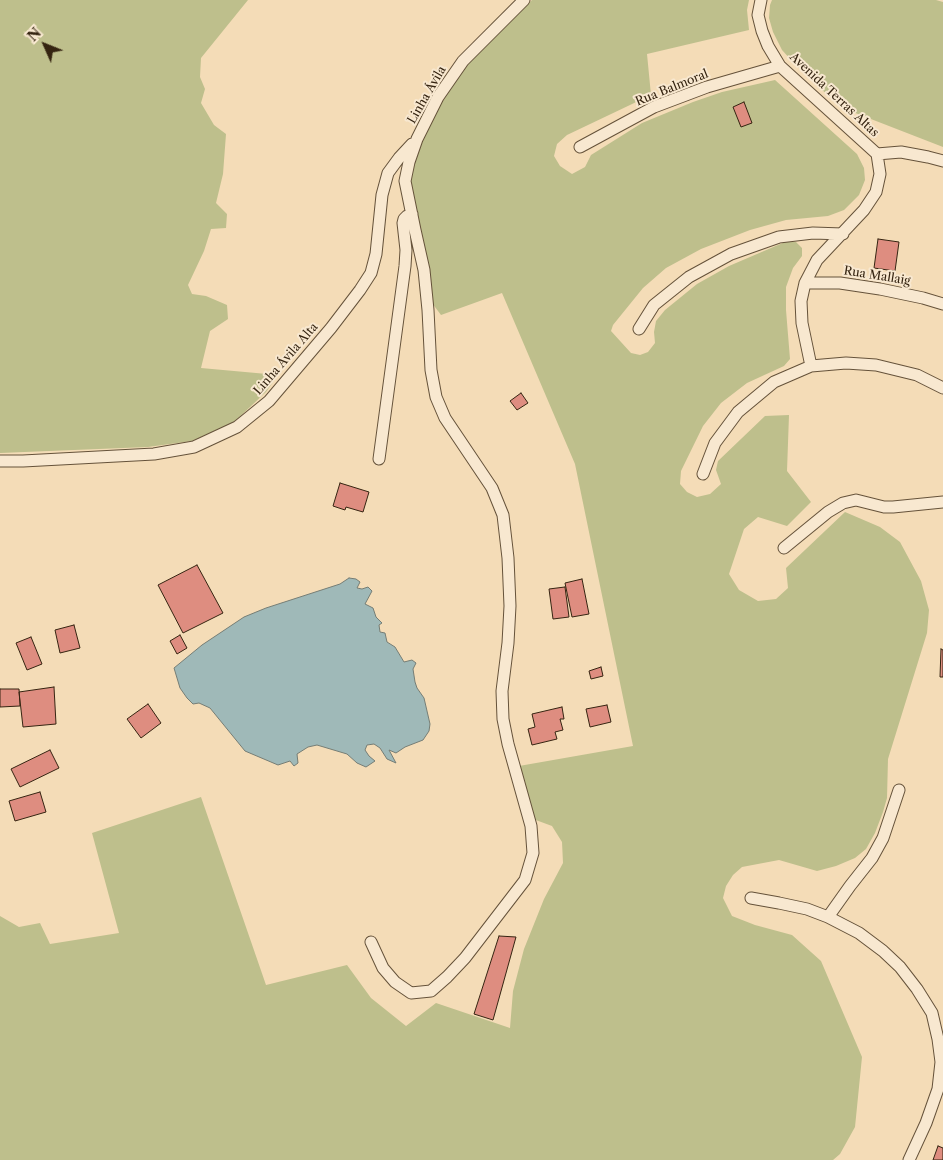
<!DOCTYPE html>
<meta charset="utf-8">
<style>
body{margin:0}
#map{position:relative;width:943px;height:1160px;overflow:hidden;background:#f4dcb7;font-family:"Libre Caslon Text",serif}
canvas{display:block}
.north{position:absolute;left:20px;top:20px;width:50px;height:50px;-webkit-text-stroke:4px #f8e8d0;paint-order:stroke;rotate:314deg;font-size:14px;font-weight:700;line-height:20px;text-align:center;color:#352411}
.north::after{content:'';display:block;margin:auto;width:18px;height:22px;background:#352411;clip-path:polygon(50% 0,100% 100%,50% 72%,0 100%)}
</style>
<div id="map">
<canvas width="943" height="1160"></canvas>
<div class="north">N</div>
</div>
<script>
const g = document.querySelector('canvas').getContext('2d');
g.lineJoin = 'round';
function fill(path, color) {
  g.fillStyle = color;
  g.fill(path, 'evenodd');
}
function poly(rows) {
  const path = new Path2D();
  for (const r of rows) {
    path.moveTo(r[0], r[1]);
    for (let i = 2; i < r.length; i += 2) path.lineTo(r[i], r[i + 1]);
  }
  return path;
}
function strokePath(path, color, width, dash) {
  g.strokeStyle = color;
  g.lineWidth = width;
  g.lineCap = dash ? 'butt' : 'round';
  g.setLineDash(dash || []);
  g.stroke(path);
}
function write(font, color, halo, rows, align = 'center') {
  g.font = font + ' "Libre Caslon Text",serif';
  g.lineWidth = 4;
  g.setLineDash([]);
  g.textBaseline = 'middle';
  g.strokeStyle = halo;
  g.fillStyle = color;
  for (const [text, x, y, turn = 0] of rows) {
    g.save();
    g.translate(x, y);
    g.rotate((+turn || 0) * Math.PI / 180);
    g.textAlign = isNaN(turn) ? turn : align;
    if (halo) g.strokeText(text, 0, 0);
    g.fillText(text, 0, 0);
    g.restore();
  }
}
fill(poly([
 [0,0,248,0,201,58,200,77,205,89,201,103,214,125,226,134,223,174,216,203,227,214,226,228,211,229,204,251,188,285,192,294,206,296,227,305,228,319,210,331,201,368,278,375,266,392,234,422,192,441,148,447,0,453],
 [532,0,749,0,747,10,749,30,647,54,651,95,567,135,557,144,554,156,560,166,572,174,585,167,591,155,642,123,693,102,722,92,775,80,857,154,864,168,865,180,859,195,844,210,828,216,786,220,750,230,701,249,666,268,643,288,613,325,611,331,631,353,640,355,648,352,655,343,654,332,656,321,665,310,697,284,729,266,785,242,796,242,802,248,802,256,793,268,786,287,786,310,790,359,784,366,747,383,721,403,703,426,681,471,680,484,687,492,697,497,710,494,721,484,716,470,718,461,765,416,789,415,787,471,811,502,787,526,758,517,744,529,729,574,739,590,758,601,776,599,788,588,786,568,845,512,880,527,900,542,921,581,929,610,927,633,888,759,887,798,883,812,875,833,866,849,855,858,836,866,817,871,779,860,742,867,733,875,726,886,723,898,732,916,755,925,792,935,821,961,862,1057,855,1127,840,1154,833,1160,0,1160,0,916,19,927,40,923,50,944,119,933,92,833,201,797,266,985,347,965,371,998,406,1026,436,1003,510,1028,513,991,524,949,544,899,563,863,562,842,552,826,533,819,519,766,633,746,575,464,502,293,441,315,429,299,412,197,411,180,414,162,422,138,443,98,468,64,498,32],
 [772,0,936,0,943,2,943,147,840,107,792,61,782,50,773,32,769,18,770,5]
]), '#bebf8c');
const water = poly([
 [349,578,356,579,360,582,357,588,362,589,368,587,372,591,365,604,373,608,376,617,382,623,379,625,380,632,385,633,387,642,395,647,404,662,412,660,416,663,413,669,415,682,417,688,424,698,430,724,429,731,423,740,405,747,396,753,389,750,396,763,387,759,380,748,374,744,367,745,365,750,369,756,375,761,366,767,357,763,347,754,317,745,308,747,297,754,298,763,294,766,290,761,278,765,245,751,210,708,199,703,193,704,187,698,180,688,174,668,202,645,244,617,266,608,340,584,349,578]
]);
fill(water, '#9fb9b8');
strokePath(water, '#757d75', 1);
const building = poly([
 [744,102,752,123,741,127,733,107,744,102],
 [878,239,899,242,895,271,874,268,878,239],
 [521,393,528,403,517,410,510,401,521,393],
 [340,483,369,492,363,512,346,507,345,510,333,506,340,483],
 [197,565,223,613,183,633,158,585,197,565],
 [582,579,589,614,572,617,565,583,582,579],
 [565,587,569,617,553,619,549,589,565,587],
 [74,625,80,648,60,653,55,630,74,625],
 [180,635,187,648,177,654,170,641,180,635],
 [31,637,42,664,27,670,16,643,31,637],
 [941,649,943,650,943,677,940,677,941,649],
 [601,667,603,676,591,679,589,671,601,667],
 [54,687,56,724,23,727,19,692,54,687],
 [0,689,19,689,20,706,0,707,0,689],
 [148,704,161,723,141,738,127,719,148,704],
 [607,705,611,722,590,727,586,709,607,705],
 [562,707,564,719,560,719,563,730,555,732,557,739,532,745,528,729,535,727,532,714,562,707],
 [50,750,59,768,20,787,11,769,50,750],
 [40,792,46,812,15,821,9,801,40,792],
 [499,936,516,937,493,1020,474,1014,499,936],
 [938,1146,943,1148,943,1160,933,1160,938,1146]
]);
fill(building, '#de8d80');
strokePath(building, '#352411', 1);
const minor = poly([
 [761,0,758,15,762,31,768,46,780,66,877,154,880,174,876,192,864,210,817,260,805,283,801,301,802,323,811,366],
 [580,147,654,107,707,87,780,66],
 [877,154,901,152,928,157,943,161],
 [805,283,840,283,880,289,923,298,943,304],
 [639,329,654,305,689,277,731,254,779,237,813,233,843,234],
 [379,459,405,266,406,250,403,223,404,219,407,216,412,214],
 [0,461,23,461,154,454,194,447,237,427,269,401,331,328,360,290,371,273,376,254,382,195,388,173,399,158,412,144],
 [703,474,715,443,738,412,774,382,811,366,846,363,876,365,917,375,943,388],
 [784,548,828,512,843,503,856,500,884,507,893,507,943,502],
 [751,898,779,903,807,909,828,917,859,933,883,951,900,967,917,989,932,1013,938,1039,941,1062,938,1089,926,1123,909,1160],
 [828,917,850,886,872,858,883,838,899,790],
 [371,942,383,968,395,982,411,993,431,991,447,977,465,958,525,880,533,853,531,826,508,744,503,719,502,691,508,643,510,606,508,558,503,515,492,488,445,418,436,397,431,370,428,310,424,270,415,230,405,181,409,162,417,139,438,97,463,61,524,0]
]);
strokePath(minor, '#65523a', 13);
strokePath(minor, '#f8e8d0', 11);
write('12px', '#352411', '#f8e8d0', [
 ["Rua Balmoral",672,88,-22],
 ["Linha Ávila",427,95,-60],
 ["Avenida Terras Altas",834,95,43],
 ["Rua Mallaig",877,276,9],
 ["Linha Ávila Alta",286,359,-49]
]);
</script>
